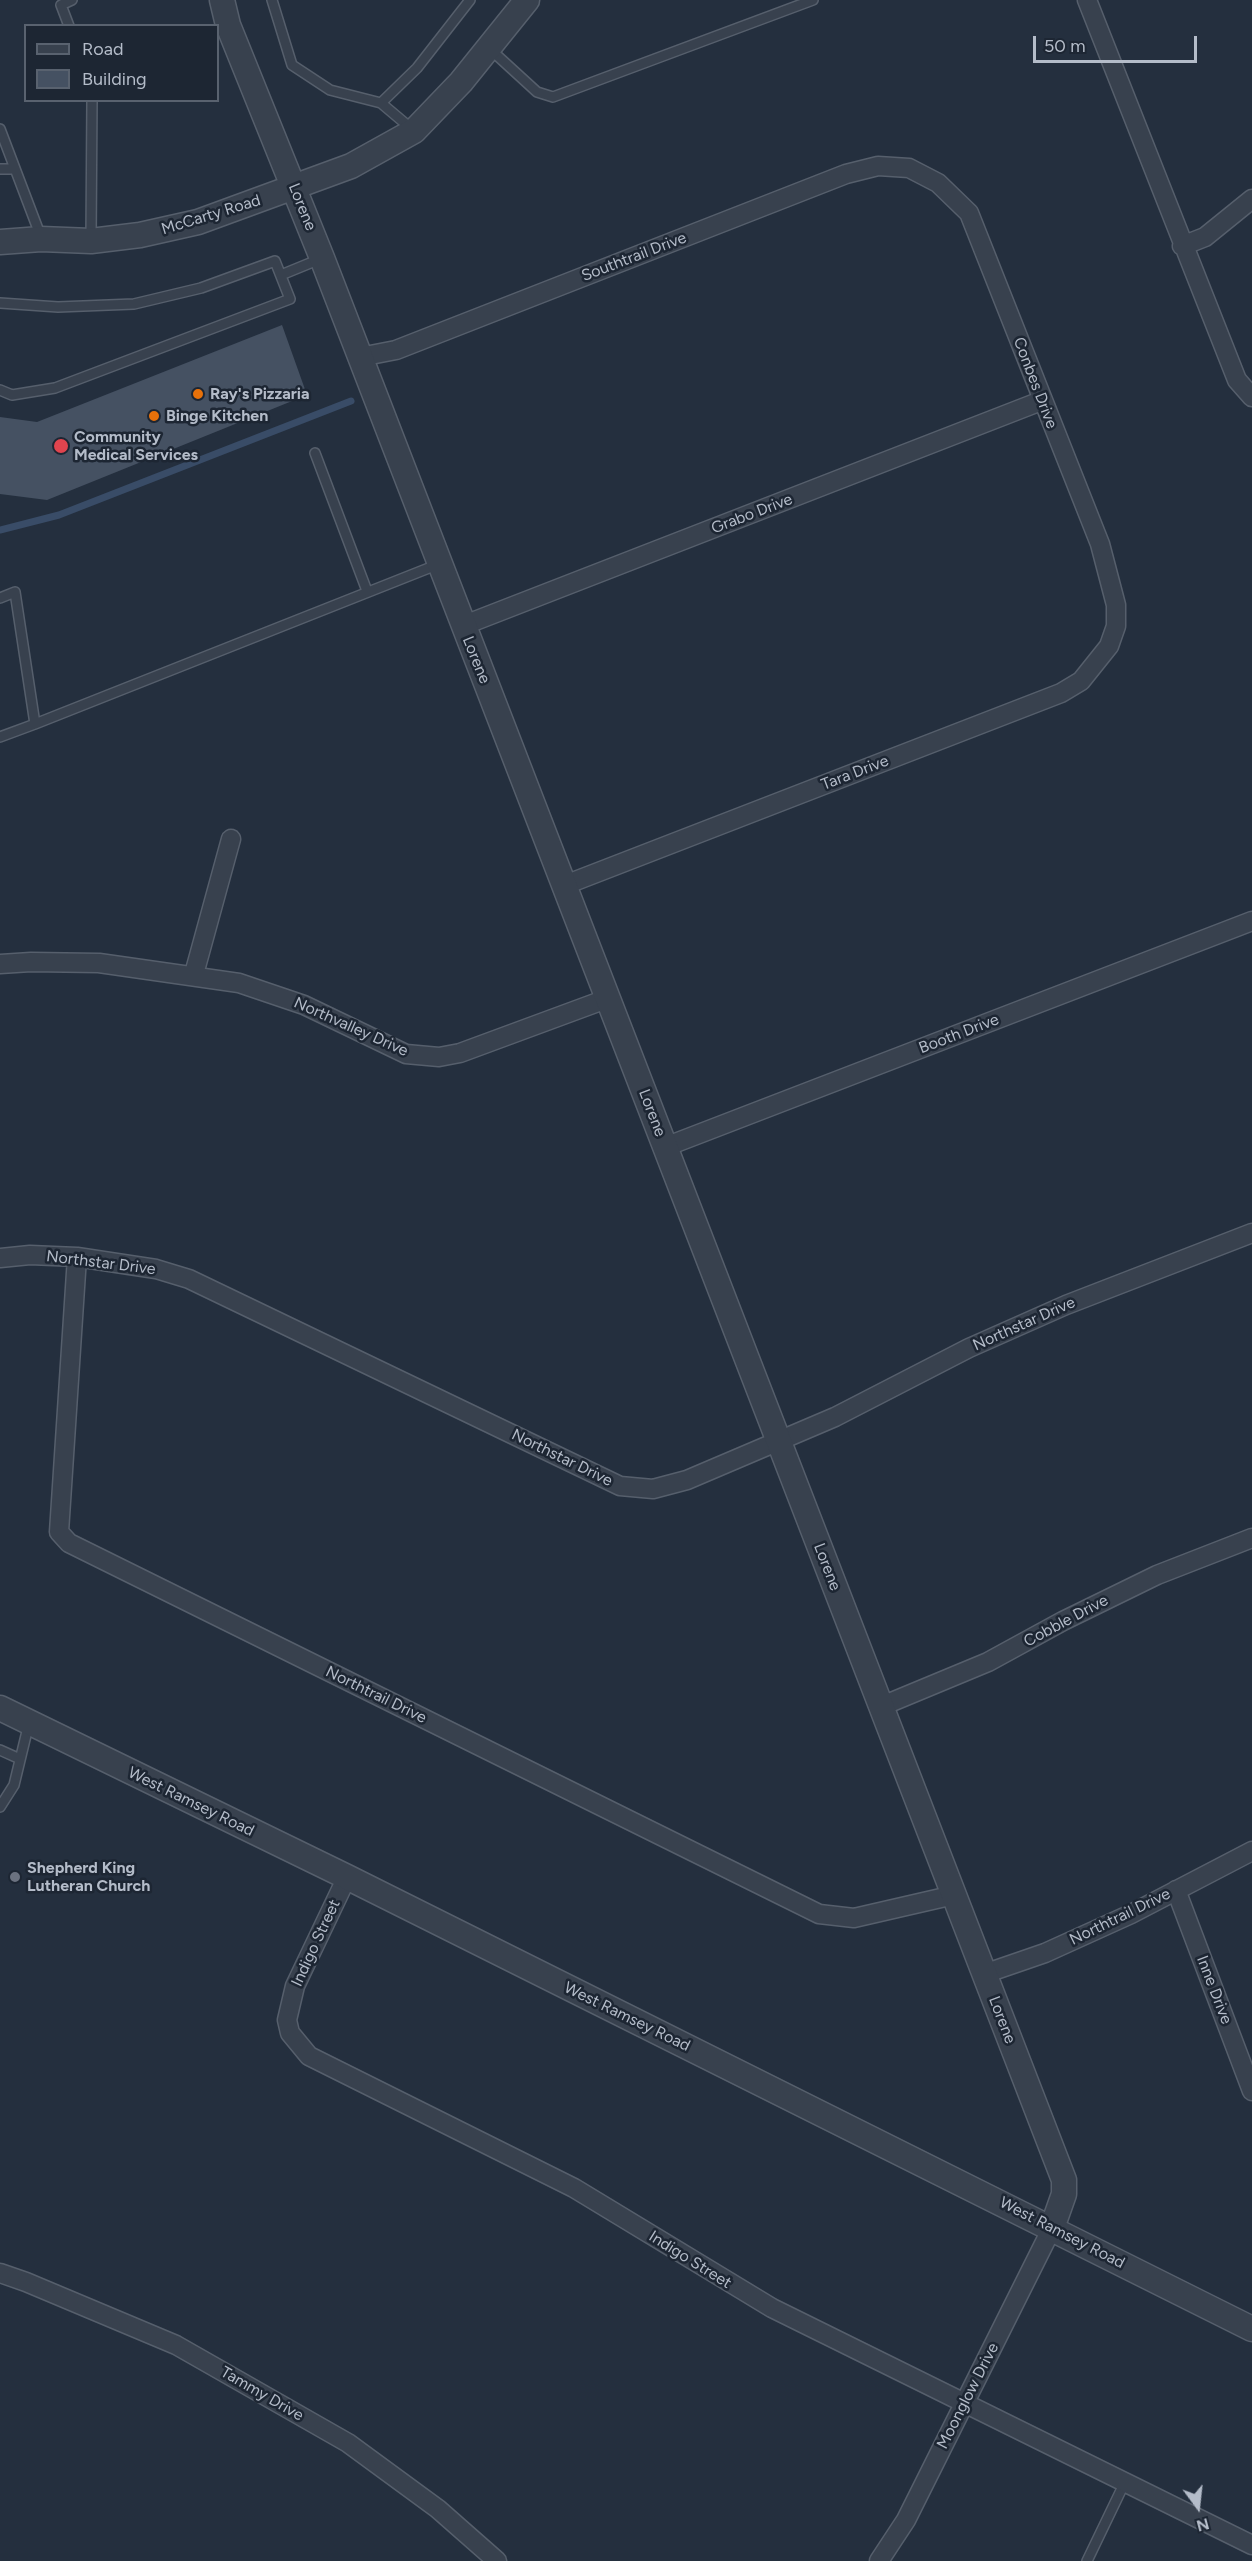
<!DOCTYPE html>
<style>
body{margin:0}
#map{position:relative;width:1252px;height:2561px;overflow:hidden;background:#242f3e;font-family:Figtree,sans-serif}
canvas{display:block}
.legend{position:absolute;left:24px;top:24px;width:195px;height:78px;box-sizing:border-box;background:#1d2633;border:2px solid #59626f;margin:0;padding:8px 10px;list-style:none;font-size:18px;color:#b4bcc9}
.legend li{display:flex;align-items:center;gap:12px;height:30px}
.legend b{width:30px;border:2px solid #59626f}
.north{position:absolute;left:1168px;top:2477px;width:60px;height:60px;-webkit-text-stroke:4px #1d2633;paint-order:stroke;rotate:165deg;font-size:16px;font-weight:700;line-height:24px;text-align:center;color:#b4bcc9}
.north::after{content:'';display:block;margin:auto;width:21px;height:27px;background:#b4bcc9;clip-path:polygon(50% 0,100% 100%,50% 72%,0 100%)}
.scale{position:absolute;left:1033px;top:36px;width:164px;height:27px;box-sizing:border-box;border:3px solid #b4bcc9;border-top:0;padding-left:8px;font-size:18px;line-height:21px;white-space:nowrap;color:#b4bcc9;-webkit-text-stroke:4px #1d2633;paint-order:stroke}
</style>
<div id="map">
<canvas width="1252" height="2561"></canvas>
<ul class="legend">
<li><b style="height:8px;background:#38414e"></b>Road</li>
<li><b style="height:16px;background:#455162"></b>Building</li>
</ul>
<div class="north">N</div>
<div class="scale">50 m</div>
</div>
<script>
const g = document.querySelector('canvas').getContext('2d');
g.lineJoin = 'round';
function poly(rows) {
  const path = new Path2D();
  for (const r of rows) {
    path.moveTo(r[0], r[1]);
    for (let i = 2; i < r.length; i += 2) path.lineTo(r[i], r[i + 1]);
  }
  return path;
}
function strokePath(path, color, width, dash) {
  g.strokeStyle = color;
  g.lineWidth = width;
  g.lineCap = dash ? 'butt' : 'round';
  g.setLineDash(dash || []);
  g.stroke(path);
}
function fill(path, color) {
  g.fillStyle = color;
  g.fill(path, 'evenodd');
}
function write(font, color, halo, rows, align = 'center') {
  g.font = font + ' Figtree,sans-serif';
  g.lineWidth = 5;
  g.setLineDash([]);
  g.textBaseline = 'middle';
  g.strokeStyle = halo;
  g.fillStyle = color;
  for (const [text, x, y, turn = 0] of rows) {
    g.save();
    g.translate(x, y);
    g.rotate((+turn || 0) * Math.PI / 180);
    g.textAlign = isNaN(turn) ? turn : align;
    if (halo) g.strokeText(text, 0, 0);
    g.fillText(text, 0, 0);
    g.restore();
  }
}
strokePath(poly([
 [0,530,59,515,351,401]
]), '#394c67', 7);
fill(poly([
 [282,325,307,395,47,500,0,494,0,417,37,422]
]), '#455162');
const service = poly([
 [272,0,292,65,330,90,381,103,417,68,470,0],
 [69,26,61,5,72,0],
 [490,49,537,92,553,97,813,0],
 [381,103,413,130],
 [0,129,41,237],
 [0,169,15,169],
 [91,239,92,100],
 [281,275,320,259],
 [0,303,58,307,134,304,201,288,275,261,290,299,55,388,12,395,0,390],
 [315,453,367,591],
 [0,598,15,592,35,724,439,564],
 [0,737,35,724],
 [0,1750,20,1759],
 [0,1807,14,1785,29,1723],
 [1087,2561,1125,2482]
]);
const minor = poly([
 [1087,0,1237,380,1252,397],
 [1182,246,1205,237,1252,199],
 [360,357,396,350,846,174,878,166,909,168,938,183,969,213,1100,544,1116,605,1116,626,1109,646,1081,681,1061,693,565,885],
 [462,626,1041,401],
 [0,964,31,962,99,963,239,983,304,1005,406,1054,439,1057,460,1053,609,998],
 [194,974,231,839],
 [665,1147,1252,921],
 [77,1257,59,1532,69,1543,819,1914,854,1918,954,1895],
 [0,1258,30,1255,77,1257,156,1269,189,1279,620,1486,653,1489,687,1480,835,1417,969,1348,1066,1305,1252,1233],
 [882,1706,988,1662,1063,1621,1157,1575,1252,1538],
 [347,1877,295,1986,287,2020,290,2033,309,2056,574,2188,772,2308,1252,2545],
 [1176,1890,1252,2091],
 [984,1974,1045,1953,1131,1914,1252,1851],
 [0,2273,26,2282,176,2345,348,2443,438,2509,497,2561],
 [879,2561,906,2520,1052,2228]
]);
const tertiary = poly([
 [222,0,228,25,322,258,1064,2180,1064,2194,1052,2228],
 [0,242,41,239,91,241,140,235,198,222,351,166,414,131,461,82,527,0],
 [0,1708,347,1877,1252,2329]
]);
strokePath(service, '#565f6c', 12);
strokePath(minor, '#565f6c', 21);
strokePath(tertiary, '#565f6c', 27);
strokePath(service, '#38414e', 9);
strokePath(minor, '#38414e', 18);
strokePath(tertiary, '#38414e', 24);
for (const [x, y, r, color] of [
 [198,394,6,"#e8710a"],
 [154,416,6,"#e8710a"],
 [61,446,8,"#e0444e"],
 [15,1877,6,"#6b7280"]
]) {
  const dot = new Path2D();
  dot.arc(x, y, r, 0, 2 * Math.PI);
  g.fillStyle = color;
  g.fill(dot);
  strokePath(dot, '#1d2633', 2);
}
write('16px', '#b4bcc9', '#1d2633', [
 ["Lorene",302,207,68],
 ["McCarty Road",211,215,-17],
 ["Southtrail Drive",634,257,-21],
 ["Conbes Drive",1035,383,69],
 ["Grabo Drive",752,514,-21],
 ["Lorene",476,660,68],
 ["Tara Drive",855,773,-21],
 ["Northvalley Drive",351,1027,24],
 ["Booth Drive",959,1034,-21],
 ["Lorene",652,1113,69],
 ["Northstar Drive",101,1263,7],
 ["Northstar Drive",1024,1324,-24],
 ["Northstar Drive",562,1458,26],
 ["Lorene",827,1567,69],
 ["Cobble Drive",1066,1621,-28],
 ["Northtrail Drive",376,1695,26],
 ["West Ramsey Road",191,1802,26],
 ["Northtrail Drive",1120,1917,-26],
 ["Indigo Street",316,1943,-65],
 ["Inne Drive",1214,1990,69],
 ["West Ramsey Road",627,2017,26],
 ["Lorene",1002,2020,69],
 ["West Ramsey Road",1062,2233,27],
 ["Indigo Street",690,2260,32],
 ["Tammy Drive",262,2394,30],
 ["Moonglow Drive",968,2396,-63]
]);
write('bold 16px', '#b4bcc9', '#1d2633', [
 ["Ray's Pizzaria",210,394],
 ["Binge Kitchen",166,416],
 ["Community",74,437],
 ["Medical Services",74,455],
 ["Shepherd King",27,1868],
 ["Lutheran Church",27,1886]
], 'left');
</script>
